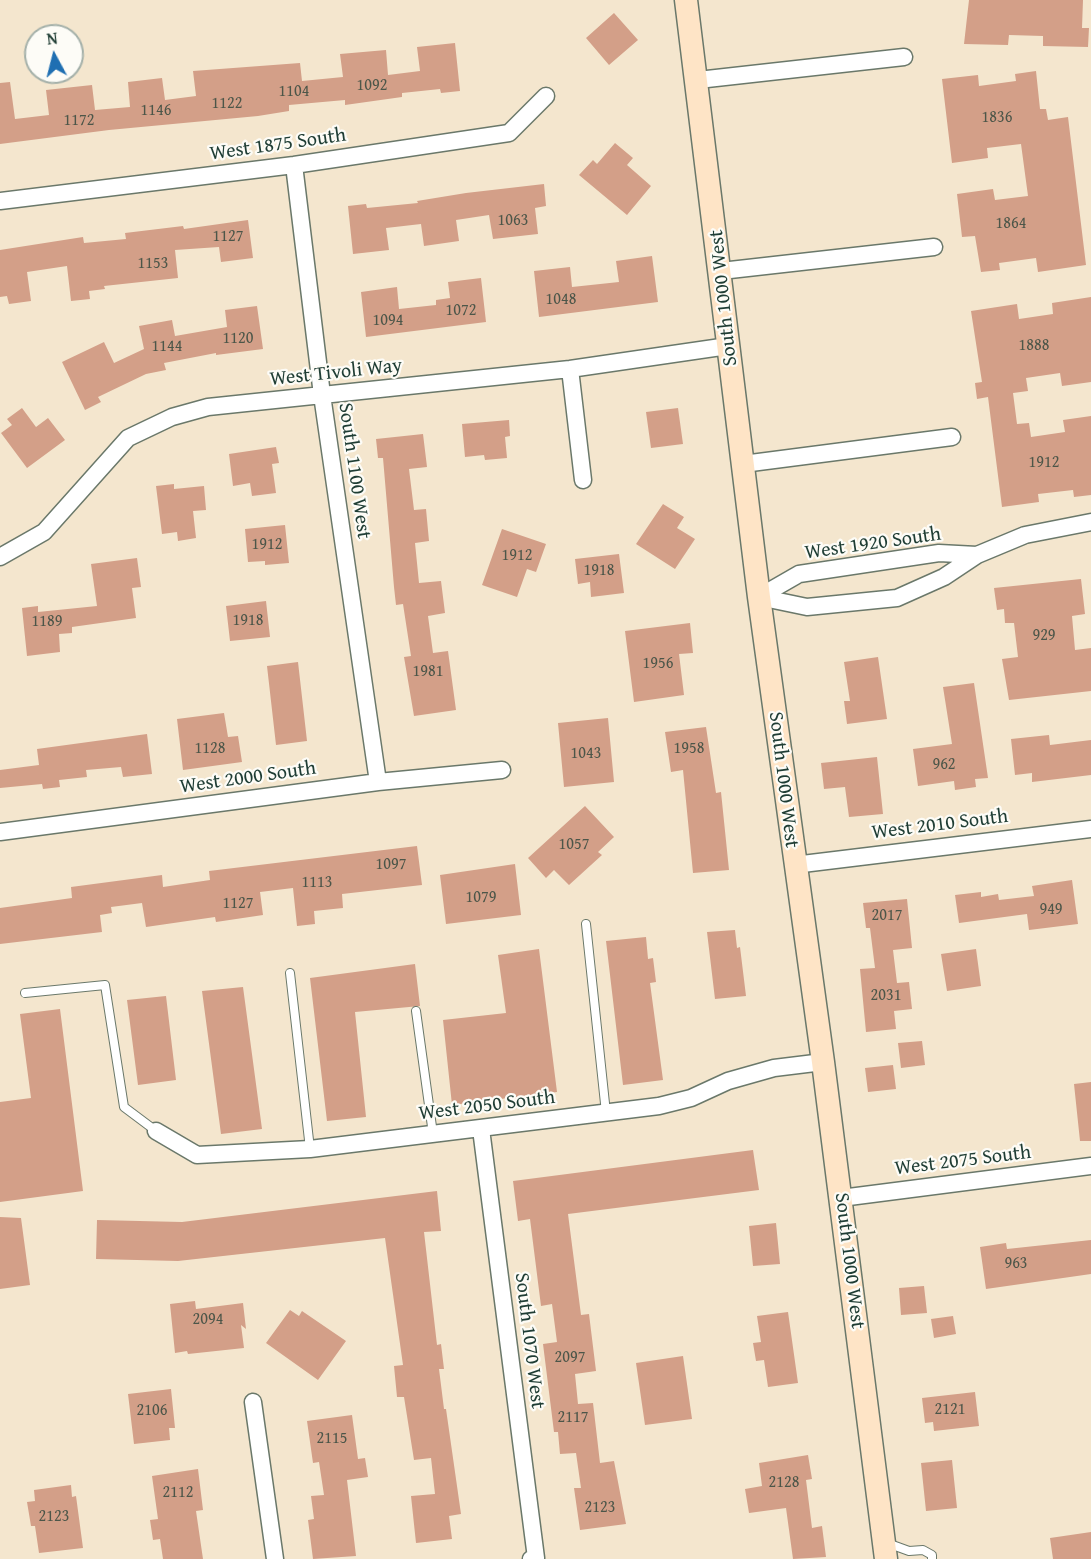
<!DOCTYPE html>
<style>
body{margin:0}
#map{position:relative;width:1091px;height:1559px;overflow:hidden;background:#f4e6ce;font-family:"Gentium Book Plus",serif}
canvas{display:block}
.north{position:absolute;left:24px;top:24px;width:60px;height:60px;box-sizing:border-box;background:#fdfcf7;border:2px solid #a4b0a9;border-radius:50%;rotate:353deg;font-size:16px;font-weight:700;line-height:24px;text-align:center;color:#1f3d34}
.north::after{content:'';display:block;margin:auto;width:21px;height:27px;background:#1f6fb2;clip-path:polygon(50% 0,100% 100%,50% 72%,0 100%)}
</style>
<div id="map">
<canvas width="1091" height="1559"></canvas>
<div class="north">N</div>
</div>
<script>
const g = document.querySelector('canvas').getContext('2d');
g.lineJoin = 'round';
function fill(path, color) {
  g.fillStyle = color;
  g.fill(path, 'evenodd');
}
function poly(rows) {
  const path = new Path2D();
  for (const r of rows) {
    path.moveTo(r[0], r[1]);
    for (let i = 2; i < r.length; i += 2) path.lineTo(r[i], r[i + 1]);
  }
  return path;
}
function strokePath(path, color, width, dash) {
  g.strokeStyle = color;
  g.lineWidth = width;
  g.lineCap = dash ? 'butt' : 'round';
  g.setLineDash(dash || []);
  g.stroke(path);
}
function write(font, color, halo, rows, align = 'center') {
  g.font = font + ' "Gentium Book Plus",serif';
  g.lineWidth = 4.5;
  g.setLineDash([]);
  g.textBaseline = 'middle';
  g.strokeStyle = halo;
  g.fillStyle = color;
  for (const [text, x, y, turn = 0] of rows) {
    g.save();
    g.translate(x, y);
    g.rotate((+turn || 0) * Math.PI / 180);
    g.textAlign = isNaN(turn) ? turn : align;
    if (halo) g.strokeText(text, 0, 0);
    g.fillText(text, 0, 0);
    g.restore();
  }
}
fill(poly([
 [969,0,1083,0,1082,28,1089,28,1088,47,1043,46,1043,36,1009,35,1008,45,964,44],
 [614,13,638,40,609,65,586,38],
 [455,43,460,91,441,93,440,89,402,93,402,97,345,105,345,100,289,105,289,111,258,116,109,130,0,144,0,83,10,82,15,119,49,115,46,90,92,85,95,110,130,107,128,82,162,78,165,100,196,96,193,71,300,63,302,81,343,77,340,54,386,50,388,75,420,71,417,47],
 [1036,71,1040,109,1046,109,1048,120,1068,117,1086,265,1038,272,1036,258,999,263,1000,270,981,272,975,236,962,237,957,194,993,189,995,200,1028,196,1021,144,987,148,988,158,952,163,942,79,978,75,979,86,1016,81,1015,74],
 [615,143,633,158,627,165,651,186,627,215,579,175,593,160,597,164],
 [544,184,546,206,535,208,538,234,493,239,489,215,456,220,459,241,424,246,421,224,386,228,389,250,353,254,348,206,366,204,367,208,418,203,417,201,466,193],
 [248,220,253,258,221,262,219,247,175,250,178,278,104,286,105,289,89,291,90,299,71,301,67,266,27,272,31,301,9,304,7,296,0,297,0,250,83,237,84,243,126,239,125,233,183,226,184,229],
 [652,256,658,302,539,317,534,271,570,267,572,287,619,282,616,261],
 [481,278,486,322,366,337,361,292,397,287,399,309,436,305,436,300,450,298,448,282],
 [1091,297,1091,382,1062,386,1060,373,1026,378,1028,391,1013,393,1017,424,1029,423,1031,437,1065,432,1063,420,1091,416,1091,495,1074,497,1073,490,1038,494,1039,502,1002,507,988,397,977,399,975,383,982,382,971,311,1017,304,1019,319,1053,314,1052,303],
 [257,306,263,349,216,355,216,353,164,363,166,370,146,374,98,397,101,402,85,410,62,362,104,342,114,363,144,349,139,326,172,320,175,336,227,327,225,310],
 [22,408,36,427,48,418,65,440,27,468,1,433,12,425,7,419],
 [678,408,683,444,651,448,646,412],
 [509,420,510,436,505,437,507,458,485,460,484,455,465,457,462,424],
 [423,434,427,467,409,469,414,510,426,509,429,541,415,543,419,583,441,581,445,613,428,616,433,653,448,651,456,710,414,716,404,657,411,656,403,604,396,605,394,587,383,458,378,458,376,439],
 [276,447,279,463,272,464,276,493,252,496,250,483,233,486,229,454],
 [174,484,174,489,204,486,206,510,193,511,196,538,178,541,177,532,162,534,156,486],
 [663,504,684,517,677,528,695,539,675,569,636,544],
 [285,525,289,563,265,565,265,561,248,562,245,529],
 [502,529,546,544,536,572,527,569,517,597,482,585],
 [619,554,624,593,591,597,590,582,578,584,575,559],
 [137,558,141,587,132,588,136,618,72,627,72,633,59,634,60,652,27,656,22,608,38,606,38,612,97,606,91,564],
 [1081,579,1085,614,1072,616,1075,650,1091,648,1091,691,1009,700,1002,659,1018,657,1014,623,1005,623,1004,609,997,610,994,588],
 [266,601,270,637,230,641,226,606],
 [690,623,693,653,679,654,684,695,634,702,625,631],
 [878,657,887,719,847,724,844,701,850,701,844,662],
 [298,662,307,741,276,745,267,666],
 [974,683,988,778,975,779,976,787,955,790,954,781,918,786,913,749,952,744,943,687],
 [224,713,228,737,238,736,242,762,183,770,177,719],
 [608,718,614,782,564,787,558,723],
 [706,727,716,793,721,792,729,870,693,873,683,770,671,772,665,732],
 [147,734,152,774,123,777,121,767,86,770,87,777,59,780,60,787,43,789,42,784,0,788,0,770,39,765,37,749],
 [1049,735,1050,745,1091,740,1091,775,1032,782,1032,773,1015,775,1011,739],
 [877,757,883,814,849,817,845,787,824,789,821,763],
 [585,806,614,837,598,852,602,855,569,885,554,870,546,878,528,858],
 [417,846,422,885,342,894,343,908,314,911,315,924,297,926,293,888,260,892,263,915,216,922,215,917,146,927,142,903,111,907,112,913,100,915,102,932,0,944,0,908,72,898,71,887,162,875,163,887,210,880,209,871],
 [515,864,521,915,446,924,440,875],
 [1072,880,1078,924,1029,930,1027,914,959,923,955,895,981,892,981,897,998,894,999,900,1034,896,1032,886],
 [907,899,912,948,893,950,897,983,909,982,912,1009,894,1011,896,1029,866,1032,860,969,875,968,870,928,866,928,863,903],
 [735,930,737,948,740,947,746,996,715,999,707,932],
 [646,937,648,959,653,958,656,982,650,983,663,1080,623,1085,606,941],
 [539,949,557,1092,452,1105,443,1020,506,1013,498,955],
 [976,949,981,986,947,991,941,954],
 [415,964,420,1006,355,1012,366,1117,327,1121,310,978],
 [243,987,262,1129,221,1134,202,991],
 [166,996,176,1080,138,1085,127,1000],
 [60,1009,83,1191,0,1202,0,1102,31,1098,20,1014],
 [922,1041,925,1065,901,1068,898,1043],
 [893,1065,896,1089,868,1092,865,1068],
 [1091,1082,1091,1141,1080,1141,1074,1084],
 [753,1150,759,1190,568,1214,581,1315,589,1314,596,1371,575,1374,578,1404,593,1403,600,1463,614,1461,626,1524,580,1530,574,1488,581,1488,576,1453,560,1454,558,1432,554,1432,543,1344,557,1342,552,1304,541,1306,530,1219,518,1221,513,1181],
 [437,1191,441,1231,424,1232,437,1345,441,1344,444,1369,439,1369,444,1409,446,1409,461,1514,449,1516,452,1539,416,1543,411,1496,435,1494,431,1458,414,1460,404,1397,397,1397,394,1366,403,1365,385,1238,178,1261,96,1259,97,1220,182,1222],
 [0,1217,21,1218,30,1285,0,1289],
 [776,1223,780,1264,753,1266,749,1226],
 [1091,1240,1091,1274,986,1289,980,1247,1006,1243,1007,1249],
 [924,1286,927,1313,901,1315,899,1288],
 [195,1301,196,1309,243,1303,246,1329,241,1325,244,1348,188,1354,187,1351,175,1353,170,1304],
 [290,1310,299,1316,302,1311,346,1341,318,1380,266,1343],
 [788,1312,798,1383,768,1387,764,1360,756,1361,753,1343,761,1342,757,1316],
 [953,1316,956,1334,934,1338,931,1319],
 [683,1356,692,1419,645,1425,636,1363],
 [171,1389,175,1428,169,1428,170,1440,134,1444,128,1394],
 [975,1392,979,1426,934,1431,933,1422,925,1423,922,1398],
 [352,1415,358,1459,365,1458,368,1477,347,1480,356,1556,313,1559,308,1520,314,1519,311,1496,324,1495,319,1462,313,1463,307,1421],
 [808,1455,812,1479,806,1480,812,1528,822,1526,826,1557,793,1559,786,1508,749,1513,745,1489,762,1486,759,1463],
 [952,1460,957,1508,926,1511,921,1463],
 [198,1469,203,1510,196,1511,203,1559,163,1559,160,1539,153,1540,150,1520,158,1519,152,1476],
 [71,1485,72,1497,76,1496,83,1548,39,1553,35,1526,31,1526,27,1502,35,1501,34,1490],
 [1091,1532,1091,1559,1053,1559,1050,1538]
]), '#d39f88');
const service = poly([
 [586,924,606,1113],
 [290,973,310,1149],
 [25,993,105,985,124,1107,156,1131],
 [416,1011,433,1134],
 [887,1543,909,1551,923,1550,932,1555,932,1559]
]);
const minor = poly([
 [698,80,904,57],
 [294,165,322,395,378,782],
 [0,201,294,165,509,133,546,96],
 [721,271,934,247],
 [570,369,583,480],
 [743,464,952,437],
 [0,557,44,532,128,438,172,417,208,407,570,369,728,346],
 [759,597,807,607,897,598,944,577,977,555,1025,535,1091,522],
 [759,597,799,574,939,553,977,555],
 [0,832,378,782,502,770],
 [794,865,1091,829],
 [481,1129,536,1558,531,1559],
 [156,1131,197,1155,310,1149,659,1106,691,1098,728,1081,774,1068,823,1062],
 [841,1198,1091,1166],
 [253,1402,275,1559]
]);
const secondary = poly([
 [686,0,759,597,823,1062,886,1559]
]);
strokePath(service, '#6a786a', 10);
strokePath(minor, '#6a786a', 19);
strokePath(secondary, '#6a786a', 25);
strokePath(service, '#fff', 8);
strokePath(minor, '#fff', 16);
strokePath(secondary, '#fee4c6', 22);
write('16px', '#4c5649', null, [
 ["1092",372,86],
 ["1104",294,92],
 ["1122",227,104],
 ["1146",156,111],
 ["1836",997,118],
 ["1172",79,121],
 ["1063",513,221],
 ["1864",1011,224],
 ["1127",228,237],
 ["1153",153,264],
 ["1048",561,300],
 ["1072",461,311],
 ["1094",388,321],
 ["1120",238,339],
 ["1888",1034,346],
 ["1144",167,347],
 ["1912",1044,463],
 ["1912",267,545],
 ["1912",517,556],
 ["1918",599,571],
 ["1918",248,621],
 ["1189",47,622],
 ["929",1044,636],
 ["1956",658,664],
 ["1981",428,672],
 ["1128",210,749],
 ["1958",689,749],
 ["1043",586,754],
 ["962",944,765],
 ["1057",574,845],
 ["1097",391,865],
 ["1113",317,883],
 ["1079",481,898],
 ["1127",238,904],
 ["949",1051,910],
 ["2017",887,916],
 ["2031",886,996],
 ["963",1016,1264],
 ["2094",208,1320],
 ["2097",570,1358],
 ["2121",950,1410],
 ["2106",152,1411],
 ["2117",573,1418],
 ["2115",332,1439],
 ["2128",784,1483],
 ["2112",178,1493],
 ["2123",600,1508],
 ["2123",54,1517]
]);
write('20px', '#1f3d34', '#fdfcf7', [
 ["West 1875 South",278,145,-8],
 ["South 1000 West",724,298,-96],
 ["West Tivoli Way",336,373,-6],
 ["South 1100 West",354,471,82],
 ["West 1920 South",873,544,-8],
 ["West 2000 South",248,778,-8],
 ["South 1000 West",783,780,83],
 ["West 2010 South",940,825,-7],
 ["West 2050 South",487,1106,-7],
 ["West 2075 South",963,1161,-7],
 ["South 1000 West",849,1261,83],
 ["South 1070 West",529,1341,83]
]);
</script>
